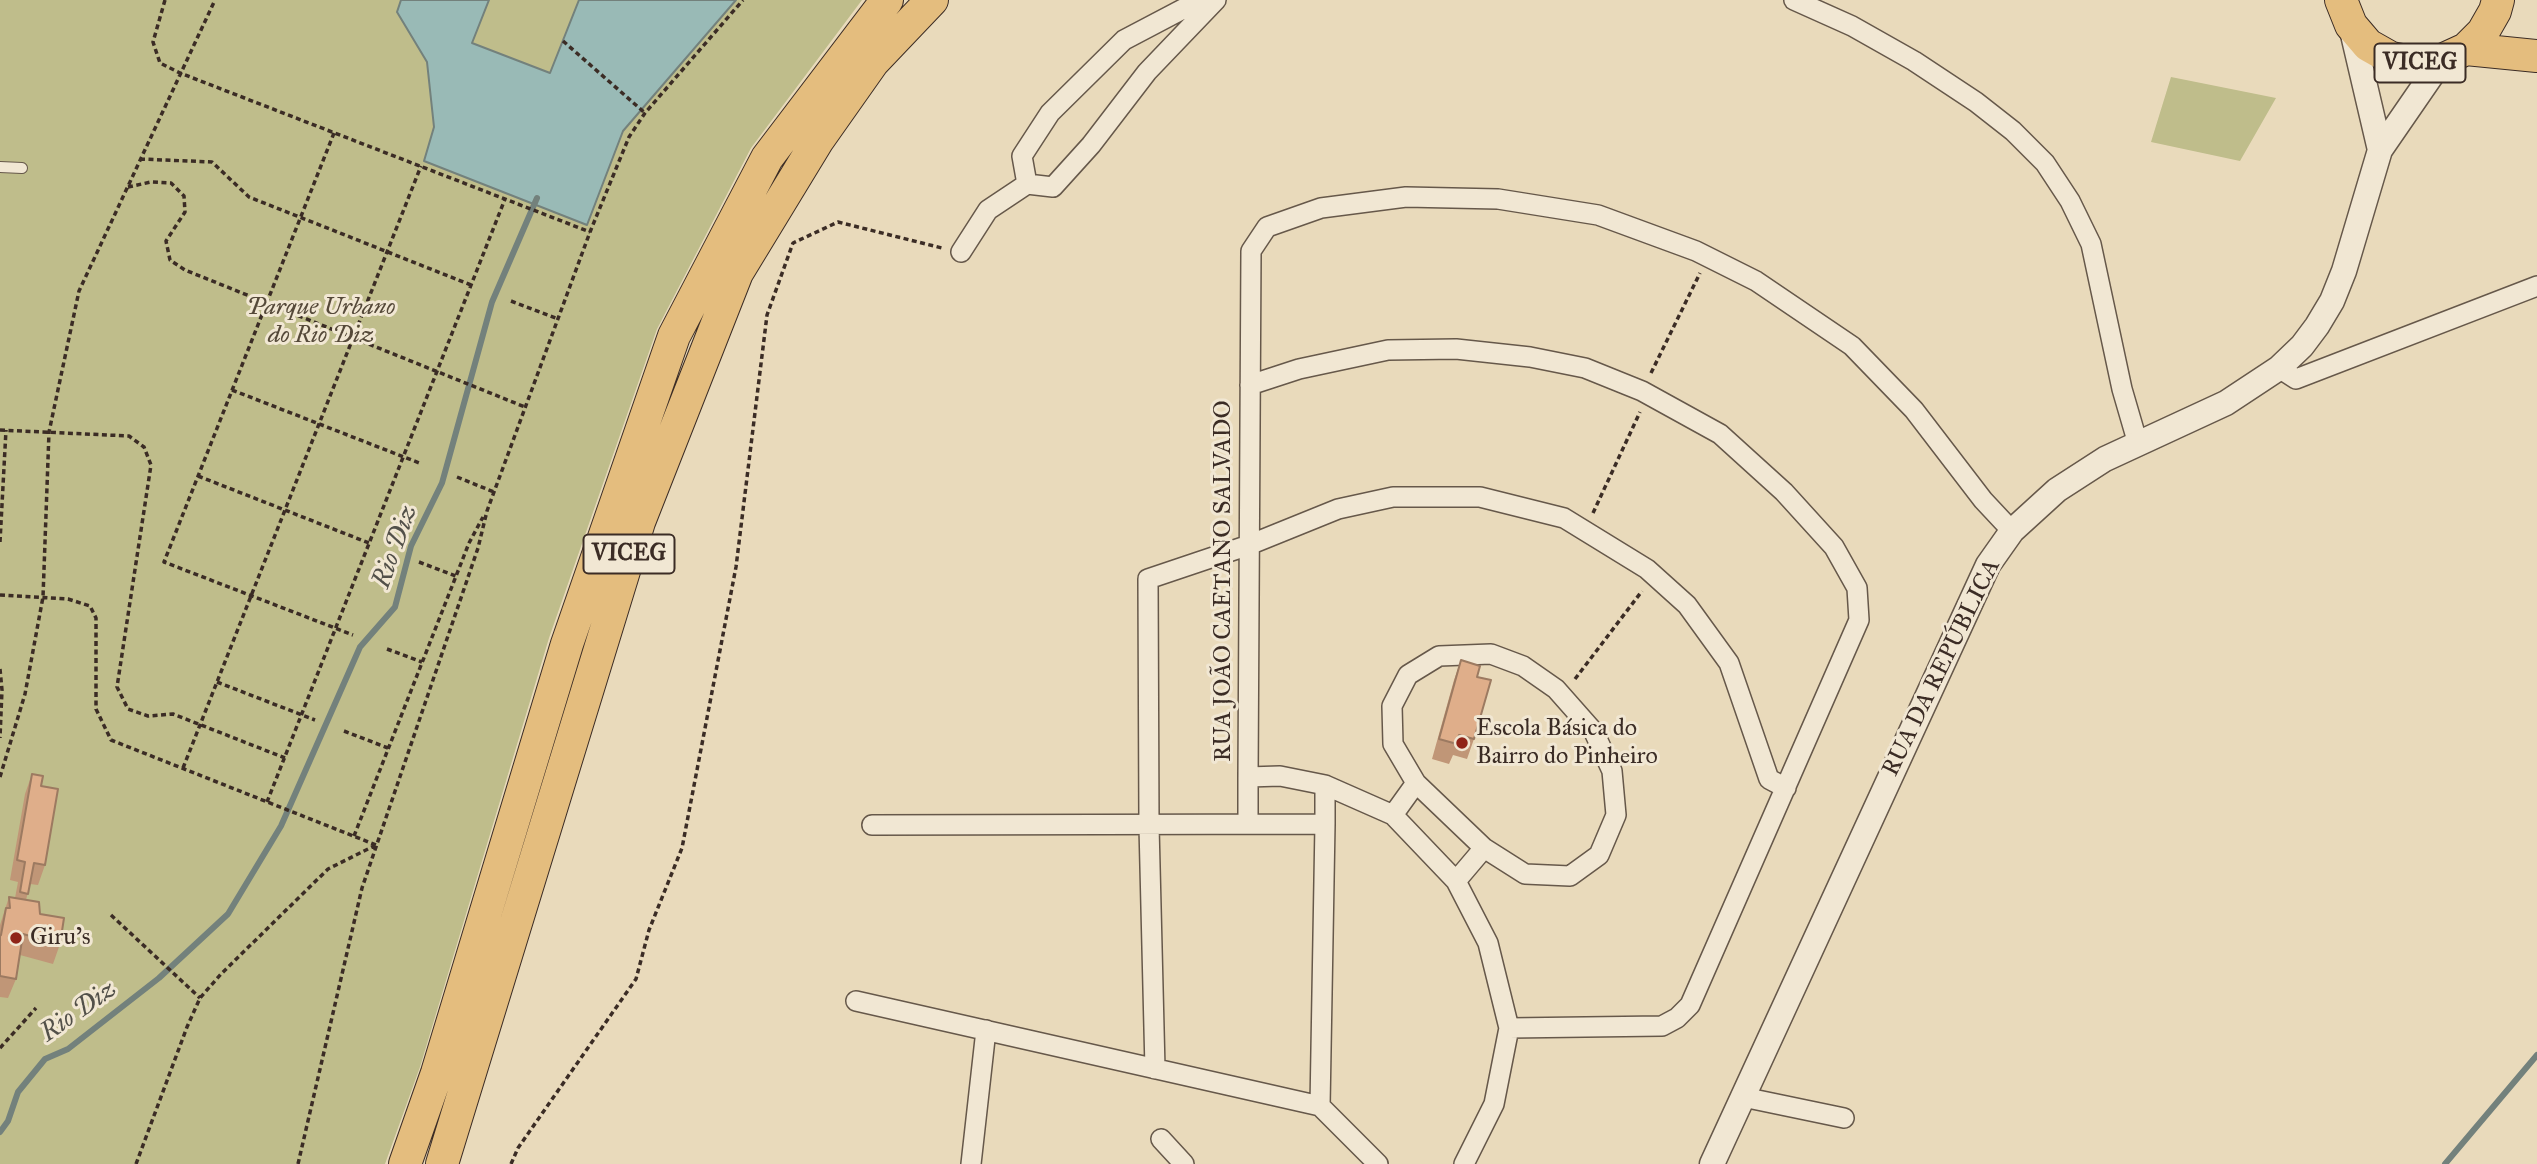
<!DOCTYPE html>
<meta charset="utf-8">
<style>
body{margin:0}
canvas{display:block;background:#e9dabb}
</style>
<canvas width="2537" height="1164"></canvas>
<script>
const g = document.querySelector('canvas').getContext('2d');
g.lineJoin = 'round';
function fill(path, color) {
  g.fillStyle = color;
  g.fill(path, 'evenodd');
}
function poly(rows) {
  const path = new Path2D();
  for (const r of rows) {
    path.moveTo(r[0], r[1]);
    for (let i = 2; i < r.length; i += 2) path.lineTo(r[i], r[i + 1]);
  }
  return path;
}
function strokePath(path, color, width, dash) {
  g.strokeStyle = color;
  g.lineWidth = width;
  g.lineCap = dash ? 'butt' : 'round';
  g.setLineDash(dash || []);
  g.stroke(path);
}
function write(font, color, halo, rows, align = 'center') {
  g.font = font + ' "IM FELL Great Primer",serif';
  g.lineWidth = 6;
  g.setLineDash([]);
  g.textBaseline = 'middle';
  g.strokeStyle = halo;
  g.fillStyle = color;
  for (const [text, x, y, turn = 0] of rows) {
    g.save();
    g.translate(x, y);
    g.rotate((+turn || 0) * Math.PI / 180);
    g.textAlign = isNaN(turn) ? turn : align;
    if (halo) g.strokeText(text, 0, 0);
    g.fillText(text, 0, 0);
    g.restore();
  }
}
fill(poly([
 [0,0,862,0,751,148,657,329,549,638,420,1067,385,1164,0,1164],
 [2171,77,2276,98,2240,161,2151,142]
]), '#bfbd8b');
const water = poly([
 [401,0,489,0,472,43,550,73,579,0,736,0,623,131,587,225,424,161,434,127,427,62,397,12,401,0]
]);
fill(water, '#99bab6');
strokePath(water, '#73817c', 2);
strokePath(poly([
 [0,1132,8,1121,18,1092,45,1059,68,1049,159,978,228,914,281,826,360,647,395,607,411,546,442,483,492,302,537,198],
 [2445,1164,2537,1055]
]), '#73817c', 6);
const service = poly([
 [0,167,22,168]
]);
const minor = poly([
 [1200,0,1124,40,1050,113,1022,156,1027,184,1053,187,1091,145,1147,72,1216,0],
 [1794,0,1852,26,1914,61,1976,102,2013,131,2045,163,2070,201,2091,244,2122,389,2138,444],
 [961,252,988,210,1027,184],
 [2279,368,2296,379,2537,286],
 [1250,385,1299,369,1388,350,1456,349,1530,357,1585,368,1642,391,1720,434,1784,492,1834,547,1857,588,1859,620,1690,1005,1677,1018,1662,1026,1509,1028],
 [1491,654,1523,666,1556,689,1594,732,1612,771,1616,815,1599,855,1570,876,1525,874,1484,848,1416,783,1393,744,1392,706,1408,675,1439,656,1491,654],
 [1248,777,1251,251,1267,227,1321,208,1406,197,1498,199,1598,215,1696,251,1756,281,1852,346,1914,410,1983,500,2012,531],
 [1393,815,1416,783],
 [1248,824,1248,777,1280,776,1325,785,1393,815,1456,881,1488,943,1509,1028,1494,1104,1464,1164],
 [872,825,1325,824,1325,785],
 [1456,881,1484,848],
 [856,1001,1320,1106,1325,824],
 [1155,1069,1149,826,1148,579,1249,545,1338,509,1393,497,1480,497,1564,518,1647,569,1687,605,1729,663,1769,779,1786,788],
 [1743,1097,1844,1118],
 [1320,1106,1378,1164],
 [1161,1139,1184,1164],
 [971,1164,986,1030]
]);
const tertiary = poly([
 [2351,26,2380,150],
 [1712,1164,1988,565,2012,531,2057,490,2105,459,2226,403,2279,368,2302,346,2317,326,2332,301,2344,271,2380,150,2442,60]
]);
const trunk = poly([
 [2341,0,2351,25,2368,45,2391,58,2416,63,2442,60,2466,49,2483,32,2495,11,2498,0],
 [2466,49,2537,56],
 [405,1164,437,1073,567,644,674,336,767,158,887,0],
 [442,1164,639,522,737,273,818,140,873,62,932,0]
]);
strokePath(service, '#66584a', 12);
strokePath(minor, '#66584a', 22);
strokePath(tertiary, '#66584a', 27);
strokePath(trunk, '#3b2c25', 34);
strokePath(poly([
 [165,0,153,42,160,63,180,73,590,232],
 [563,41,645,113],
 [334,133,164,562,353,635],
 [140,159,212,162,249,197,471,285],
 [128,187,151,182,171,183,184,196,185,212,166,241,170,260,185,270,525,407],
 [511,301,558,319],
 [1651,373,1700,273],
 [232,390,422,464],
 [0,430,129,436,144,447,151,465,117,687,128,709,148,716,173,714,285,758],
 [198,476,369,543],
 [457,477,494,492],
 [1593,513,1640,412],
 [0,542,6,430],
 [419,562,456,576],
 [0,595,68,599,90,606,96,618,96,709,111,740,376,845],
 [387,649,422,662],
 [0,669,2,690,0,738],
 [1575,679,1642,591],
 [217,682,315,720],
 [344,731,388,748],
 [183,768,421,166],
 [0,777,25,694,43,597,49,432,79,291,215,0],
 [267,802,505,199],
 [354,836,469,543,483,517],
 [111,915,200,998],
 [0,1048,36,1008],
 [136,1164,187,1027,200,998,221,974,328,869,376,845],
 [298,1164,362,888,478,548,487,511,590,232,629,137,645,113,743,0],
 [511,1164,518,1148,636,979,649,930,682,848,736,567,767,315,793,243,838,222,942,248]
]), '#3b2c25', 3.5, [5, 3.5]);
strokePath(service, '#f1e7d3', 10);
strokePath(minor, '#f1e7d3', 19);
strokePath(tertiary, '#f1e7d3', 24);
strokePath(trunk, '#e4bd7e', 32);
fill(poly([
 [1461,660,1477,677,1474,739,1467,759,1453,755,1449,764,1432,759,1454,680],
 [32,774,41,786,45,865,38,885,30,884,26,900,40,914,60,944,53,964,20,955,16,979,8,998,0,997,0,925,9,897,15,898,18,882,10,880,25,794]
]), '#c09677');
const building = poly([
 [1461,660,1480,666,1477,677,1491,680,1474,739,1459,735,1457,744,1439,739,1461,660],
 [32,774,43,776,41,786,58,789,45,865,34,863,28,894,20,892,25,862,17,860,32,774],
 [9,897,39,902,40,914,64,918,60,944,23,934,16,979,0,976,0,936,1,935,6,908,10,908,9,897]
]);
fill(building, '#dfae8a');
strokePath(building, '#9c7a61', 2);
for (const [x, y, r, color] of [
 [1462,743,7,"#8f2418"],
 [16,938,7,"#8f2418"]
]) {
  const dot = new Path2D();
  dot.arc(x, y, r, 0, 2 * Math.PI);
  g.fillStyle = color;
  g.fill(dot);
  strokePath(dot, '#f1e7d3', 2.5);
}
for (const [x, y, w] of [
 [2420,63,91],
 [629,554,91]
]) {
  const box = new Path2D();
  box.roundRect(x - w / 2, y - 19.5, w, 39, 5);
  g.fillStyle = '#f1e7d3';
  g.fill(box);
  strokePath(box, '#3b2c25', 2);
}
write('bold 23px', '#3b2c25', null, [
 ["VICEG",2420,63],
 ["VICEG",629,554]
]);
write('italic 24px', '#554939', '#f1e7d3', [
 ["Parque Urbano",321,308],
 ["do Rio Diz",321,336]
]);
write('24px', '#3b2c25', '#f1e7d3', [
 ["RUA JOÃO CAETANO SALVADO",1224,581,-90],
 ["RUA DA REPÚBLICA",1942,668,-64]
]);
write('24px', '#3b2c25', '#f1e7d3', [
 ["Escola Básica do",1476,729],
 ["Bairro do Pinheiro",1476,757],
 ["Giru's",30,938]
], 'left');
write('italic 26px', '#525049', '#f1e7d3', [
 ["Rio Diz",396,547,-70],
 ["Rio Diz",79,1012,-35]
]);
</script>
